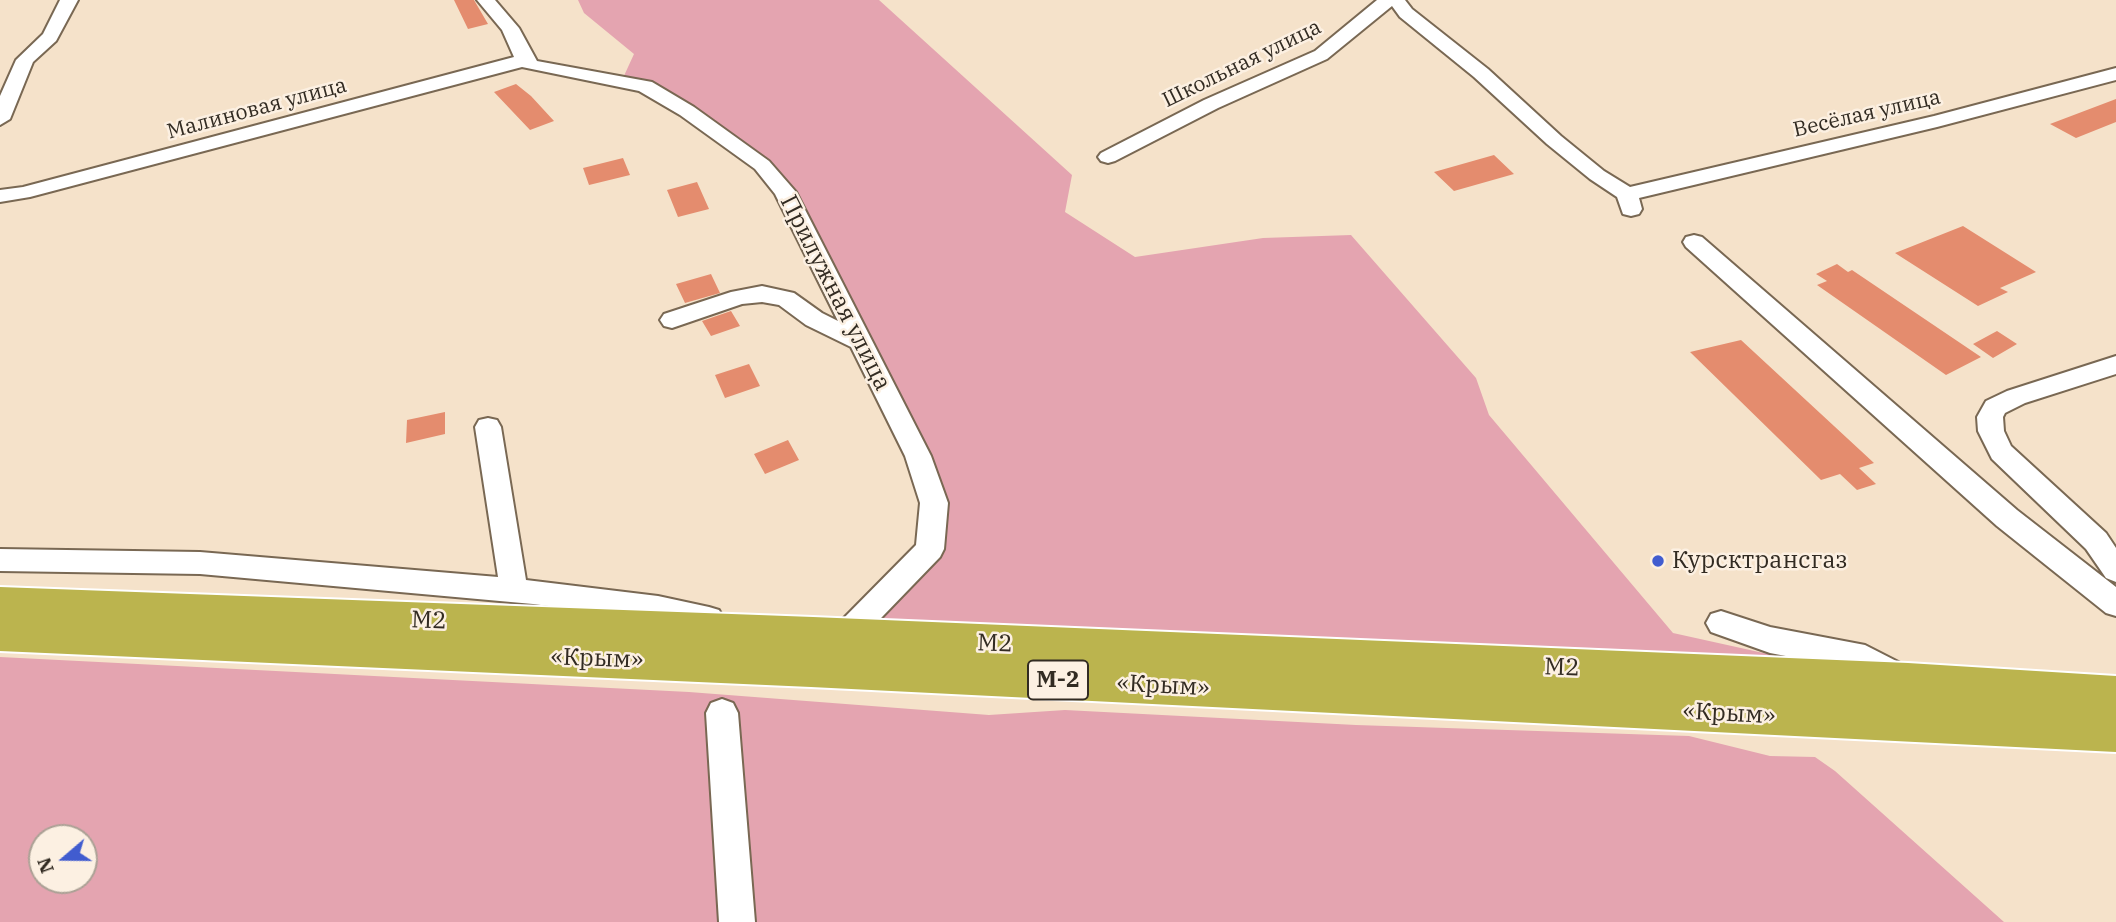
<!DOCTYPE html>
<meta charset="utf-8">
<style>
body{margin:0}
#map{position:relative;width:2116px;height:922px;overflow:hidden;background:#f5e2ca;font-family:"IBM Plex Serif",serif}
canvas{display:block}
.north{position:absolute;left:28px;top:824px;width:70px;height:70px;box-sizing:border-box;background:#fcf0e2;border:2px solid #aba195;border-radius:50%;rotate:250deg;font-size:19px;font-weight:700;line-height:28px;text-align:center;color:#322b22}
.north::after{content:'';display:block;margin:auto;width:24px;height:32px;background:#415ccf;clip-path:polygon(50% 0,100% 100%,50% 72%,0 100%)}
</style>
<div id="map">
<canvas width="2116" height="922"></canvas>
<div class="north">N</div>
</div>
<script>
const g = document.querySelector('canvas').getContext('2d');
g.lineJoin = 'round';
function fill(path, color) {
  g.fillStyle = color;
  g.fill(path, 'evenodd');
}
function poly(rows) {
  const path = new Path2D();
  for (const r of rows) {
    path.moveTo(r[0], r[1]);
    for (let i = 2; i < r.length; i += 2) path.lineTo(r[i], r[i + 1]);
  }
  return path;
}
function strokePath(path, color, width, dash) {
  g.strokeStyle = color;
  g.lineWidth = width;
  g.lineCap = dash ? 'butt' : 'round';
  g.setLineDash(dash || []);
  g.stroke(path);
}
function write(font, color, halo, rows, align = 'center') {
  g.font = font + ' "IBM Plex Serif",serif';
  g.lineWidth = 5;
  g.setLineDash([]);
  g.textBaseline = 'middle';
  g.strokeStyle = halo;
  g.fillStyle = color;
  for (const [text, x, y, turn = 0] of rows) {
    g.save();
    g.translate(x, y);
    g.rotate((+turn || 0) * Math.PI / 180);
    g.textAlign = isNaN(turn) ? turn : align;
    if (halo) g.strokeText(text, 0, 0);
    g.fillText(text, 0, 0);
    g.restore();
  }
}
fill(poly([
 [578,0,879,0,1072,175,1065,212,1135,257,1263,238,1351,235,1476,378,1489,415,1673,633,1890,681,855,640,871,616,912,587,930,561,947,527,946,493,765,164,623,78,634,54,584,13],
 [0,657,689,692,989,715,1065,710,1356,725,1689,736,1770,756,1815,757,1835,771,2004,922,0,922],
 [42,838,84,838,84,880,42,880]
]), '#e4a4b0');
fill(poly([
 [454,0,474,0,488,24,468,29],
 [516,84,531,96,554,121,530,130,494,92],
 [2116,99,2116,122,2076,138,2050,124],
 [1494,155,1514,174,1454,191,1434,172],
 [623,158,630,175,589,185,583,168],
 [697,182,709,209,678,217,667,190],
 [1963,226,2036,272,2000,288,2008,292,1978,306,1895,253],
 [1837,264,1848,272,1852,270,1981,357,1946,375,1817,285,1827,281,1816,274],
 [711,274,720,293,685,303,676,284],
 [731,311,740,326,711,336,702,321],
 [1997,331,2017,344,1993,358,1973,344],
 [1741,340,1874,463,1859,468,1876,484,1857,490,1840,474,1821,480,1690,352],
 [749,364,760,386,725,398,715,375],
 [445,412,445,434,406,443,407,420],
 [788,440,799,460,765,474,754,454]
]), '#e48c6e');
const minor = poly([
 [60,0,78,0,56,41,33,62,10,119,0,125,0,96,16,60,43,34,60,0],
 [477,0,495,0,519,28,537,61,652,82,694,107,769,161,796,192,931,456,948,503,944,549,940,557,854,646,844,650,834,646,829,637,834,628,916,545,920,503,905,456,851,347,806,325,779,305,762,302,742,304,672,328,664,326,660,320,664,314,731,292,762,286,794,293,822,313,838,321,775,194,755,169,680,115,639,91,522,67,30,197,0,202,0,190,23,187,514,57,502,30,477,0],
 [1377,0,1405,0,1412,9,1488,69,1561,136,1604,171,1630,187,1934,116,2116,68,2116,80,1937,127,1639,198,1642,209,1639,214,1631,216,1623,214,1617,197,1590,179,1547,144,1474,77,1400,17,1392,6,1327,59,1218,108,1115,161,1108,163,1101,161,1098,157,1101,153,1204,100,1315,51,1377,0],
 [1694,235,1702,237,2017,510,2116,587,2116,616,2106,613,1997,526,1686,247,1683,242,1686,237,1694,235],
 [2116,356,2116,374,2025,403,2005,413,2003,417,2004,431,2011,446,2106,533,2116,548,2116,582,2106,578,2086,549,1992,459,1978,431,1977,417,1986,401,2007,391,2116,356],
 [488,418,497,420,501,427,526,580,658,596,709,607,719,610,724,619,719,628,709,631,658,620,533,604,200,574,0,571,0,549,200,552,498,577,475,427,479,420,488,418],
 [1721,611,1770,627,1865,645,1912,669,1916,678,1912,687,1901,691,1859,670,1770,653,1711,632,1706,623,1711,614,1721,611],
 [722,699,733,703,738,713,755,922,719,922,706,713,711,703,722,699]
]);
const highway = poly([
 [0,587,813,617,1908,663,2116,676,2116,752,811,687,0,651,0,587]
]);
strokePath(minor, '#796853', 4);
strokePath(highway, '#fff', 4);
fill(minor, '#fff');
fill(highway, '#bbb44e');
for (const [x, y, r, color] of [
 [1658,561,7,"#415ccf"]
]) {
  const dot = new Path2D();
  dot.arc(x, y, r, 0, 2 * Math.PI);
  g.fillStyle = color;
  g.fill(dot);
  strokePath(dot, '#fcf0e2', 2.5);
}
write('21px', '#322b22', '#fcf0e2', [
 ["Школьная улица",1242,64,-26],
 ["Малиновая улица",257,109,-15],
 ["Весёлая улица",1867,114,-13]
]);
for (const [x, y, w] of [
 [1058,680,60]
]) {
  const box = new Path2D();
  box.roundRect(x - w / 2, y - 19.5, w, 39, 5);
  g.fillStyle = '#fcf0e2';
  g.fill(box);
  strokePath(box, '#322b22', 2);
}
write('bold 23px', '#322b22', null, [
 ["М-2",1058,680]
]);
write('24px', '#322b22', '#fcf0e2', [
 ["Прилужная улица",835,293,63],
 ["М2",429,621,2],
 ["М2",995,644,2],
 ["«Крым»",597,659,2],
 ["М2",1562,668,2],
 ["«Крым»",1163,686,3],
 ["«Крым»",1729,714,3]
]);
write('24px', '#322b22', '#fcf0e2', [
 ["Курсктрансгаз",1672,561]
], 'left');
</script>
